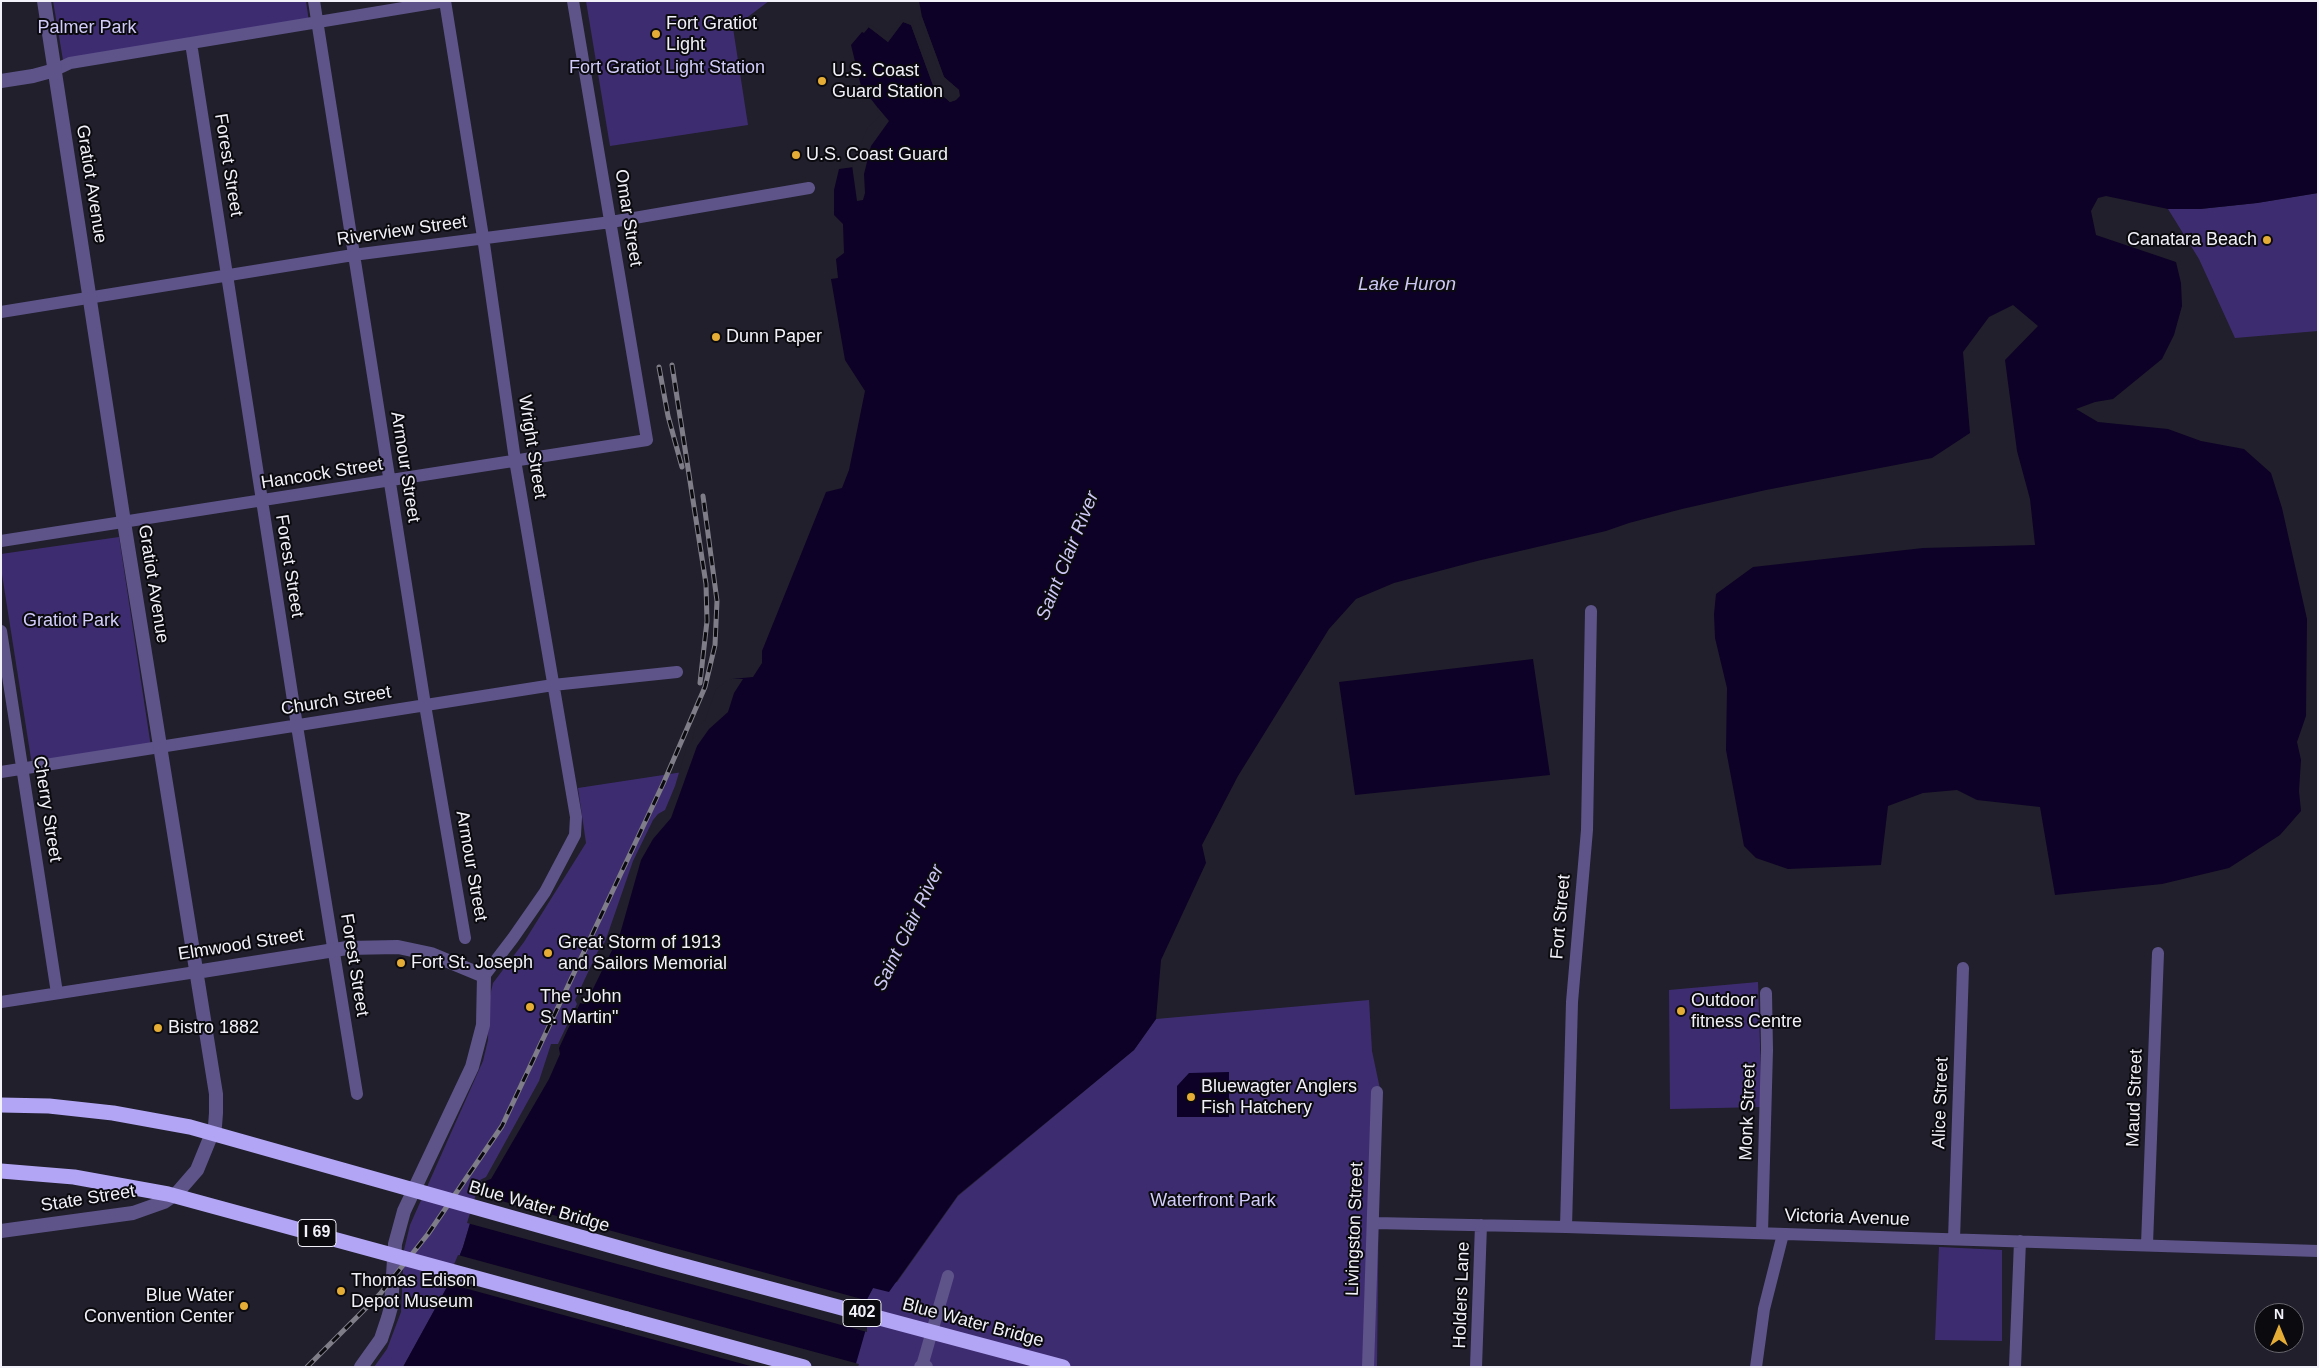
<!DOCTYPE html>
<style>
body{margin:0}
#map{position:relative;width:2319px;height:1368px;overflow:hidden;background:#211f2b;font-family:Helvetica,sans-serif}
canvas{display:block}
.frame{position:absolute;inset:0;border:2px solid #f2f1f9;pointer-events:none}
.north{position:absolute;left:2254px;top:1303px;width:50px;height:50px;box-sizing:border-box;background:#0b0a0f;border:1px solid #67666d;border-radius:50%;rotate:0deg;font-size:14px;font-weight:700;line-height:20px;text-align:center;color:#f2f1f9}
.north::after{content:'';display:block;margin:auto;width:18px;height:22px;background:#e5ad36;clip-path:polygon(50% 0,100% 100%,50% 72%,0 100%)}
</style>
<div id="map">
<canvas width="2319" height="1368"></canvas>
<div class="frame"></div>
<div class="north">N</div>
</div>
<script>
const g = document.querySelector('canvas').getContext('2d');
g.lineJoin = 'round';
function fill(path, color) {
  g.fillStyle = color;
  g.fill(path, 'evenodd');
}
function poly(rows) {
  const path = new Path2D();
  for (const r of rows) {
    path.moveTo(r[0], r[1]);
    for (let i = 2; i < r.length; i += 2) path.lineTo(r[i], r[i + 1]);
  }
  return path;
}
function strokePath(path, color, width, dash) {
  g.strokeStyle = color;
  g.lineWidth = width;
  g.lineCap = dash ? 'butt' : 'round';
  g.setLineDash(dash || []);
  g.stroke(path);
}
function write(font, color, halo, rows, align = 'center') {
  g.font = font + ' Helvetica,sans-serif';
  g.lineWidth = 4;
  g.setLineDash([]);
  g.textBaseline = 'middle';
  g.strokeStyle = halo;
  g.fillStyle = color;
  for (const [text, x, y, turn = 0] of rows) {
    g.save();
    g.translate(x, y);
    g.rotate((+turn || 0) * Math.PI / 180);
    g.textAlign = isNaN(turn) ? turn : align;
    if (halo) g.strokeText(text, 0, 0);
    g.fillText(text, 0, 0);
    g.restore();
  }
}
fill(poly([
 [53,1,306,1,309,22,63,60],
 [586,1,769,1,733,28,748,125,610,146],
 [2318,193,2318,331,2235,338,2199,259,2168,209,2200,209,2257,203],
 [119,537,151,747,32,765,1,568,1,554],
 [683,772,607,943,542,1082,488,1178,482,1183,463,1247,447,1287,403,1367,374,1367,387,1349,401,1312,404,1250,410,1225,483,1061,488,1040,489,1000,493,983,524,942,586,843,578,788],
 [1758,982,1762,1107,1670,1109,1669,990],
 [1369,1000,1372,1051,1380,1089,1377,1367,855,1367,853,1326,873,1288,897,1282,958,1196,1134,1050,1156,1019],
 [1939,1247,2002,1250,2002,1341,1935,1340]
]), '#3e2c71');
fill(poly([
 [919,1,2318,1,2318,193,2257,203,2200,209,2168,209,2106,196,2098,198,2091,211,2096,235,2176,262,2181,283,2182,306,2174,335,2162,359,2113,399,2095,402,2076,409,2098,422,2168,429,2201,441,2244,449,2271,473,2282,508,2307,619,2306,716,2297,742,2301,760,2299,791,2301,811,2280,835,2229,868,2162,884,2055,895,2040,807,1977,800,1957,790,1923,793,1888,806,1881,865,1788,869,1756,858,1744,846,1726,750,1727,688,1715,638,1714,614,1716,594,1753,567,1923,548,2035,545,2030,499,2017,451,2005,360,2038,326,2013,305,1989,317,1963,352,1970,433,1932,458,1766,490,1682,509,1629,523,1606,531,1477,561,1394,583,1356,599,1329,629,1238,776,1202,845,1206,863,1161,960,1156,1019,1134,1050,958,1195,889,1292,873,1288,853,1326,866,1329,855,1367,403,1367,447,1287,463,1247,482,1183,488,1178,559,1047,580,1003,607,943,635,862,667,811,708,721,732,679,753,677,762,663,762,651,826,492,842,488,849,470,865,391,845,360,831,279,838,278,836,259,844,253,843,224,834,215,834,190,839,169,854,167,884,116,861,86,851,45,862,32,864,33,869,27,888,42,903,22,911,25,934,88,950,102,956,100,959,90,944,77,922,17],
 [1533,659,1550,775,1355,795,1339,682],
 [1229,1072,1229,1117,1177,1117,1177,1086,1189,1073]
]), '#0d0127');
fill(poly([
 [919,16,922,17,944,77,959,90,960,96,956,100,950,102,934,88,911,25,903,22,888,42,867,26,871,25,888,38,902,19,912,23,936,86,950,99,955,98,957,95,957,91,941,78],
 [878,108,889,121,871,146,864,174,865,193,863,200,857,201,852,165,868,127,881,115,877,110],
 [732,679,743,679,734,693,728,712,709,729,697,746,671,818,653,839,641,860,620,934,591,993,584,1004,580,1003,559,1048,560,1054,549,1079,491,1179,482,1182,480,1180,486,1177,539,1081,551,1044,558,1044,577,1004,575,1000,598,951,605,942,633,861,653,820,658,814,665,810,675,786,686,749,692,741,695,728,705,720,716,689,726,681],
 [476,1194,869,1301,857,1325,867,1327,867,1332,467,1223],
 [458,1255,859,1364,858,1367,754,1367,446,1283]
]), '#211f2b');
strokePath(poly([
 [314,1,425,705,465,938],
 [445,1,483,237,515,460,576,817,575,835,545,892,513,938,484,976],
 [191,43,297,726,357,1094],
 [55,70,70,63,445,1],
 [1,312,353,255,611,222,809,188],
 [1,541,647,440,573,1],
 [1,631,57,993],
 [1,772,553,685,677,672],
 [1,1002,196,972],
 [1374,1223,1566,1227,2318,1251],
 [1566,1227,1572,1002,1587,830,1591,611],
 [1762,1233,1767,1050,1766,993],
 [1954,1239,1963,968],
 [2147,1244,2158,953],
 [922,1366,948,1276],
 [1368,1367,1377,1092],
 [1476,1367,1481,1225],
 [1756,1367,1764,1309,1783,1234],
 [2015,1367,2020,1241]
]), '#5e548a', 12);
strokePath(poly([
 [1,81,33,76,55,70],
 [196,972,347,948,398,947,431,954,484,976,483,1025,472,1067,404,1211,395,1244,391,1307,388,1318,381,1339,361,1367],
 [1,1231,133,1213,164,1202,177,1193,197,1170,215,1126,216,1113,216,1094,124,522,44,1],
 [921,1367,926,1367]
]), '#5e548a', 14);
strokePath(poly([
 [627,1319,804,1367]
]), '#b3a5f5', 15);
const rail = poly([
 [672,365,706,584,707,621,700,683],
 [659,367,668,416,682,467],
 [307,1367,380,1294,428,1234,502,1126,663,784,705,687,715,645,717,601,703,496]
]);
strokePath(rail, '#7f7e88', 5);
strokePath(rail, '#0b0a0f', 3, [9]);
strokePath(poly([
 [1,1105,49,1106,113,1113,190,1127,662,1260,1063,1367],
 [1,1171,74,1177,168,1194,627,1319]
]), '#b3a5f5', 15);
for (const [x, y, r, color] of [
 [656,34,5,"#e5ad36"],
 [822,81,5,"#e5ad36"],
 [796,155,5,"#e5ad36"],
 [2267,240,5,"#e5ad36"],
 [716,337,5,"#e5ad36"],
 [548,953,5,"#e5ad36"],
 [401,963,5,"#e5ad36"],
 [530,1007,5,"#e5ad36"],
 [1681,1011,5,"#e5ad36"],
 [158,1028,5,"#e5ad36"],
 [1191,1097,5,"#e5ad36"],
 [341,1291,5,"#e5ad36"],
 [244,1306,5,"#e5ad36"]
]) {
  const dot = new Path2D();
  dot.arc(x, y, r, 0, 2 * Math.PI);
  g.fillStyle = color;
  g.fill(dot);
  strokePath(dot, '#0b0a0f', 2);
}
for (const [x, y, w] of [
 [317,1233,38],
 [862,1313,38]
]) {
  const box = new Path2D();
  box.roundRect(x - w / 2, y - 13.5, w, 27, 4);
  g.fillStyle = '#0b0a0f';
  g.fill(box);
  strokePath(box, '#f2f1f9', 1);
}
write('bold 16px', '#f2f1f9', null, [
 ["I 69",317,1233],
 ["402",862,1313]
]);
write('18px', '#f2f1f9', '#0b0a0f', [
 ["Fort Gratiot",666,24],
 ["Light",666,45],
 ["U.S. Coast",832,71],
 ["Guard Station",832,92],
 ["U.S. Coast Guard",806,155],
 ["Canatara Beach",2257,240,"right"],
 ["Dunn Paper",726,337],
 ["Great Storm of 1913",558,943],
 ["and Sailors Memorial",558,964],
 ["Fort St. Joseph",411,963],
 ["The \"John",540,997],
 ["S. Martin\"",540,1018],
 ["Outdoor",1691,1001],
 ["fitness Centre",1691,1022],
 ["Bistro 1882",168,1028],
 ["Bluewagter Anglers",1201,1087],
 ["Fish Hatchery",1201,1108],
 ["Thomas Edison",351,1281],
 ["Depot Museum",351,1302],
 ["Blue Water",234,1296,"right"],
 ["Convention Center",234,1317,"right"]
], 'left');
write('18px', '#d2ccfa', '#0b0a0f', [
 ["Palmer Park",87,28],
 ["Fort Gratiot Light Station",667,68],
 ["Gratiot Park",71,621],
 ["Waterfront Park",1213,1201]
]);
write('18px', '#f2f1f9', '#0b0a0f', [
 ["Forest Street",228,165,81],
 ["Gratiot Avenue",91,184,81],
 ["Omar Street",628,218,81],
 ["Riverview Street",402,231,-8],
 ["Wright Street",532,447,81],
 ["Armour Street",405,467,81],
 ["Hancock Street",322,474,-9],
 ["Forest Street",289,566,81],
 ["Gratiot Avenue",153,584,81],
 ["Church Street",336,701,-9],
 ["Cherry Street",47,809,81],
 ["Armour Street",471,866,80],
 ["Fort Street",1561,917,-85],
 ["Elmwood Street",241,945,-9],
 ["Forest Street",354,965,81],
 ["Maud Street",2135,1098,-88],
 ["Alice Street",1941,1103,-88],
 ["Monk Street",1748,1112,-88],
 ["State Street",88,1199,-9],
 ["Blue Water Bridge",539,1207,16],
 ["Victoria Avenue",1847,1218,2],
 ["Livingston Street",1355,1229,-88],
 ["Holders Lane",1462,1295,-88],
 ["Blue Water Bridge",973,1323,15]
]);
write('italic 19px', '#cdc7f5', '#0b0a0f', [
 ["Lake Huron",1407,285],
 ["Saint Clair River",1068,556,-68],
 ["Saint Clair River",909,928,-64]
]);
</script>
